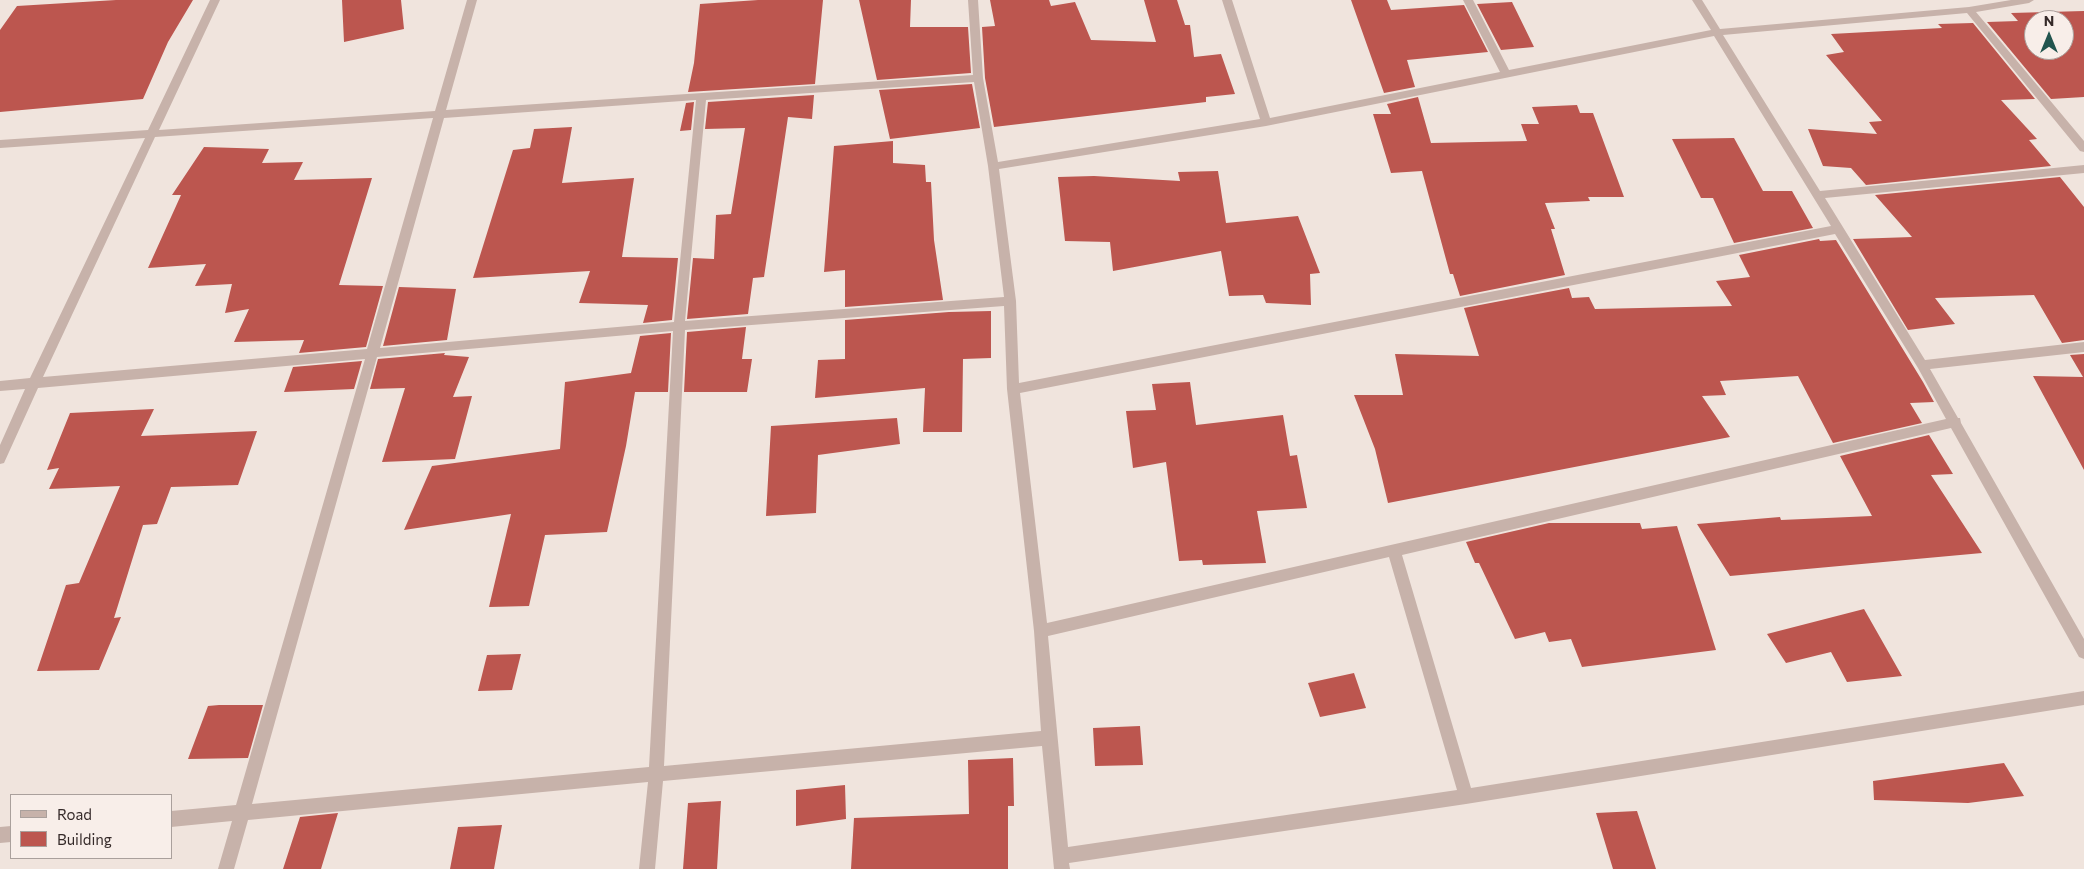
<!DOCTYPE html>
<style>
body{margin:0}
#map{position:relative;width:2084px;height:869px;overflow:hidden;background:#f0e4dd;font-family:Commissioner,sans-serif}
canvas{display:block}
.legend{position:absolute;left:10px;top:794px;width:162px;height:65px;box-sizing:border-box;background:#f8eee9;border:1px solid #aaa09c;margin:0;padding:6px 9px;list-style:none;font-size:15px;color:#352a29}
.legend li{display:flex;align-items:center;gap:10px;height:25px}
.legend b{width:25px;border:1px solid #aaa09c}
.north{position:absolute;left:2024px;top:10px;width:50px;height:50px;box-sizing:border-box;background:#f8eee9;border:1px solid #aaa09c;border-radius:50%;rotate:0deg;font-size:14px;font-weight:700;line-height:20px;text-align:center;color:#352a29}
.north::after{content:'';display:block;margin:auto;width:18px;height:22px;background:#22544e;clip-path:polygon(50% 0,100% 100%,50% 72%,0 100%)}
</style>
<div id="map">
<canvas width="2084" height="869"></canvas>
<ul class="legend">
<li><b style="height:6px;background:#c7b2aa"></b>Road</li>
<li><b style="height:14px;background:#bc564f"></b>Building</li>
</ul>
<div class="north">N</div>
</div>
<script>
const g = document.querySelector('canvas').getContext('2d');
g.lineJoin = 'round';
function fill(path, color) {
  g.fillStyle = color;
  g.fill(path, 'evenodd');
}
function poly(rows) {
  const path = new Path2D();
  for (const r of rows) {
    path.moveTo(r[0], r[1]);
    for (let i = 2; i < r.length; i += 2) path.lineTo(r[i], r[i + 1]);
  }
  return path;
}
fill(poly([
 [116,0,193,0,168,42,143,99,0,112,0,30,17,6],
 [342,0,401,0,404,29,344,42],
 [758,0,823,0,815,84,688,92,694,63,700,4],
 [859,0,911,0,910,27,968,27,971,73,877,80],
 [990,0,1049,0,1051,6,1075,2,1091,40,1156,42,1144,0,1177,0,1185,25,1190,25,1194,57,1221,54,1235,94,1206,97,1206,102,994,127,985,78,982,27,995,26],
 [1351,0,1387,0,1391,10,1464,5,1488,52,1407,60,1415,87,1384,93],
 [1512,2,1534,47,1501,50,1477,4],
 [2084,11,2084,97,2051,99,1987,22,2018,21,2011,13],
 [2034,20,2064,20,2064,50,2034,50],
 [1973,23,2035,99,2001,100,2037,139,2029,140,2051,166,1866,185,1851,168,1823,166,1808,129,1877,134,1869,122,1882,121,1826,55,1844,52,1831,34,1942,28,1938,24],
 [972,84,980,128,890,139,879,90],
 [814,95,812,119,788,117,764,277,753,278,748,314,687,319,693,258,714,259,716,215,731,214,745,128,705,129,708,102],
 [1418,97,1431,143,1527,141,1521,124,1539,124,1532,107,1577,105,1580,113,1593,113,1624,197,1588,197,1590,201,1545,203,1555,229,1551,229,1565,275,1460,296,1453,274,1450,274,1422,171,1391,173,1373,114,1391,114,1387,104],
 [694,102,691,130,680,131,686,103],
 [572,127,562,183,634,178,622,257,678,258,672,320,643,323,648,305,579,303,590,271,473,278,513,150,530,148,534,129],
 [1734,138,1763,191,1792,191,1813,228,1734,243,1713,198,1701,198,1672,139],
 [893,141,893,163,925,165,926,182,931,182,934,240,943,300,845,307,845,270,824,272,834,146],
 [204,147,269,149,262,163,303,162,294,180,372,178,339,285,383,286,366,347,299,353,304,340,234,342,249,309,225,313,232,284,195,286,206,264,148,268,181,195,172,195],
 [1218,171,1226,223,1298,216,1320,273,1310,274,1311,305,1266,303,1263,295,1229,296,1221,251,1113,271,1110,242,1065,241,1058,177,1094,176,1180,181,1178,172],
 [2060,177,2084,207,2084,340,2062,343,2034,295,1935,298,1955,324,1908,330,1853,239,1912,237,1875,195],
 [1819,239,1820,241,1836,240,1923,382,1934,402,1910,403,1922,423,1833,443,1798,376,1720,381,1726,395,1702,396,1730,437,1388,503,1375,449,1354,395,1403,395,1395,354,1479,356,1464,308,1569,288,1572,298,1589,297,1595,309,1732,306,1716,281,1750,277,1739,255],
 [399,287,456,289,447,340,383,346],
 [991,311,991,358,963,359,962,432,923,432,925,388,815,398,818,360,845,359,845,320,949,312],
 [746,327,742,359,752,359,747,392,684,392,687,332],
 [671,333,668,392,635,392,626,446,607,532,545,535,529,606,489,607,511,514,404,530,432,466,560,449,565,382,631,373,640,336],
 [445,353,444,355,469,357,453,397,472,396,455,459,382,462,405,388,370,389,378,359],
 [2084,354,2084,470,2033,376,2083,377,2070,355],
 [362,361,354,389,284,392,293,367],
 [1190,382,1196,425,1283,415,1290,456,1297,455,1307,508,1257,511,1266,563,1203,565,1202,560,1179,561,1166,462,1133,468,1126,411,1156,410,1152,384],
 [154,409,141,436,257,431,238,485,171,487,157,524,143,525,114,618,121,617,99,670,37,671,66,585,79,583,120,486,49,489,59,468,47,470,70,413],
 [897,418,900,444,818,455,816,513,766,516,771,426],
 [1929,435,1953,474,1931,475,1982,553,1730,576,1697,524,1780,517,1781,520,1872,516,1840,456],
 [1549,523,1640,523,1642,529,1677,526,1716,650,1582,667,1571,639,1549,642,1545,632,1515,639,1479,563,1475,563,1466,542],
 [1864,609,1902,676,1847,682,1831,652,1786,663,1767,634],
 [521,654,512,690,478,691,487,655],
 [1354,673,1366,708,1320,717,1308,683],
 [219,705,263,705,248,758,188,759,208,706],
 [1140,726,1143,765,1095,766,1093,728],
 [1013,758,1014,806,1008,806,1008,869,851,869,854,818,969,814,968,760],
 [2004,763,2024,796,1968,803,1874,800,1873,781],
 [845,785,846,819,796,826,796,790],
 [721,801,717,869,683,869,688,803],
 [1637,811,1656,869,1613,869,1596,813],
 [338,813,321,869,283,869,300,817],
 [502,825,494,869,450,869,458,827]
]), '#bc564f');
fill(poly([
 [210,0,220,0,159,130,435,111,467,0,477,0,446,110,973,75,968,0,978,0,983,78,998,162,1260,119,1222,0,1232,0,1270,118,1500,72,1463,0,1473,0,1509,70,1711,30,1692,0,1702,0,1720,29,1969,7,2011,0,2034,0,2029,3,1976,12,2084,141,2084,152,2080,151,1967,13,1723,35,1820,191,2084,165,2084,173,1825,198,1925,360,2084,342,2084,352,1930,369,1958,418,1960,418,1961,423,2084,639,2084,659,2079,657,1951,428,1402,555,1471,788,2084,691,2084,705,1466,804,1069,863,1070,869,1054,869,1042,746,663,781,655,869,639,869,648,782,248,820,234,869,218,869,232,821,171,827,171,811,236,805,365,359,38,388,4,463,0,464,0,445,25,389,0,391,0,381,30,378,145,138,0,148,0,140,148,130,210,0],
 [1714,36,1831,226,1019,383,1016,301,999,169,1266,126,1714,36],
 [974,82,988,166,1004,297,685,321,706,100,974,82],
 [696,100,674,322,380,348,444,118,696,100],
 [433,118,367,349,43,377,155,137,433,118],
 [1835,234,1918,368,1946,419,1047,623,1020,393,1835,234],
 [1004,306,1007,389,1034,631,1041,731,664,766,685,330,1004,306],
 [673,331,649,767,252,804,377,357,673,331],
 [1389,557,1457,790,1068,847,1048,636,1389,557],
 [11,826,11,842,0,843,0,827,11,826]
]), '#c7b2aa');
</script>
